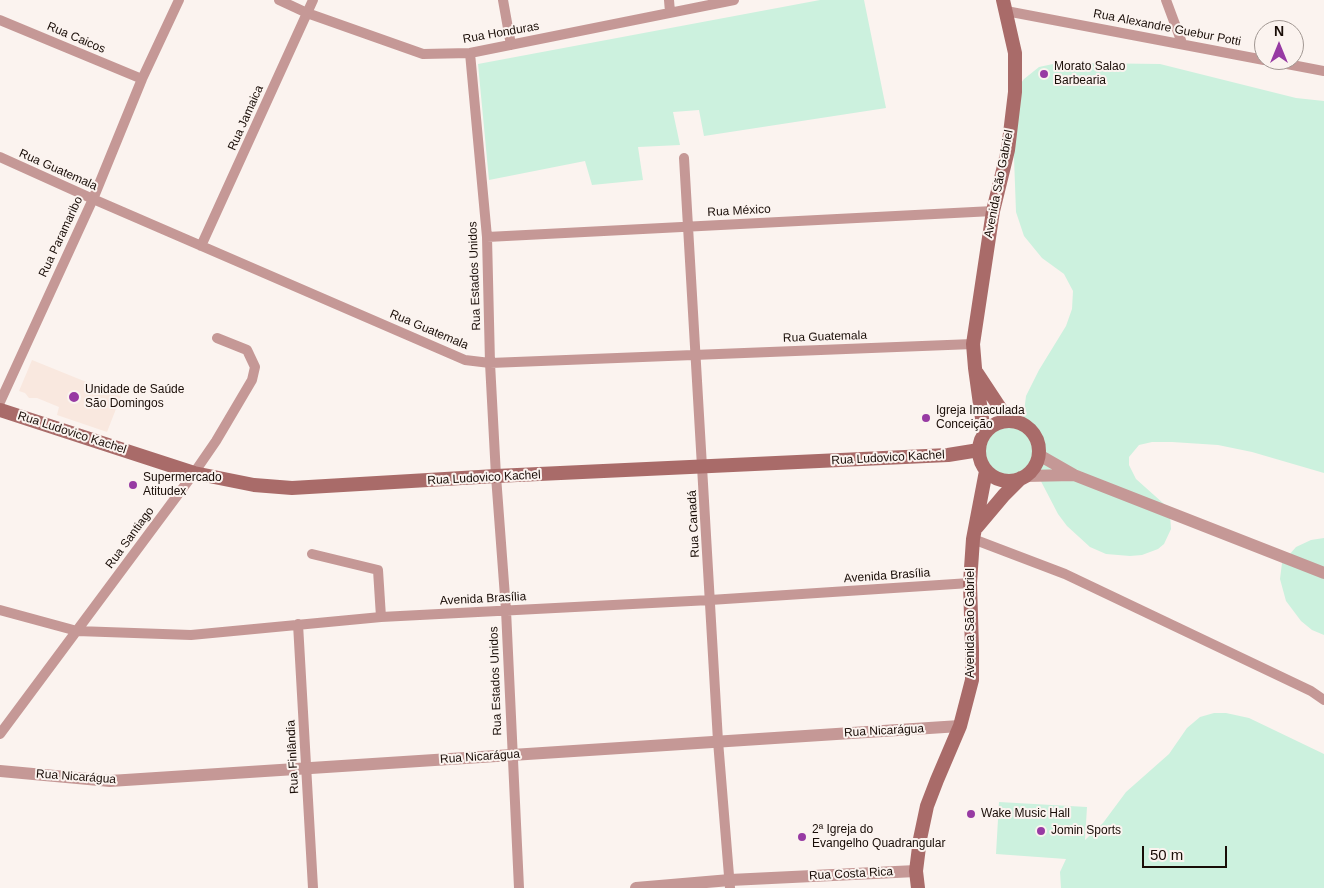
<!DOCTYPE html>
<meta charset="utf-8">
<style>
body{margin:0}
#map{position:relative;width:1324px;height:888px;overflow:hidden;background:#fbf3ef;font-family:Helvetica,sans-serif}
canvas{display:block}
.north{position:absolute;left:1254px;top:20px;width:50px;height:50px;box-sizing:border-box;background:#fbf3ef;border:1px solid #a19792;border-radius:50%;rotate:0deg;font-size:14px;font-weight:700;line-height:20px;text-align:center;color:#190d07}
.north::after{content:'';display:block;margin:auto;width:18px;height:22px;background:#973aa3;clip-path:polygon(50% 0,100% 100%,50% 72%,0 100%)}
.scale{position:absolute;left:1142px;top:846px;width:85px;height:22px;box-sizing:border-box;border:2px solid #190d07;border-top:0;padding-left:6px;font-size:15px;line-height:18px;white-space:nowrap;color:#190d07;-webkit-text-stroke:4px #fbf3ef;paint-order:stroke}
</style>
<div id="map">
<canvas width="1324" height="888"></canvas>
<div class="north">N</div>
<div class="scale">50 m</div>
</div>
<script>
const g = document.querySelector('canvas').getContext('2d');
g.lineJoin = 'round';
function fill(path, color) {
  g.fillStyle = color;
  g.fill(path, 'evenodd');
}
function poly(rows) {
  const path = new Path2D();
  for (const r of rows) {
    if (r.length === 3) {
      path.moveTo(r[0] + r[2], r[1]);
      path.arc(r[0], r[1], r[2], 0, 2 * Math.PI);
      continue;
    }
    path.moveTo(r[0], r[1]);
    for (let i = 2; i < r.length; i += 2) path.lineTo(r[i], r[i + 1]);
  }
  return path;
}
function strokePath(path, color, width, dash) {
  g.strokeStyle = color;
  g.lineWidth = width;
  g.lineCap = dash ? 'butt' : 'round';
  g.setLineDash(dash || []);
  g.stroke(path);
}
function write(font, color, halo, rows, align = 'center') {
  g.font = font + ' Helvetica,sans-serif';
  g.lineWidth = 4;
  g.setLineDash([]);
  g.textBaseline = 'middle';
  g.strokeStyle = halo;
  g.fillStyle = color;
  for (const [text, x, y, turn = 0] of rows) {
    g.save();
    g.translate(x, y);
    g.rotate((+turn || 0) * Math.PI / 180);
    g.textAlign = isNaN(turn) ? turn : align;
    if (halo) g.strokeText(text, 0, 0);
    g.fillText(text, 0, 0);
    g.restore();
  }
}
fill(poly([
 [32,360,121,396,107,432,57,415,59,407,37,398,29,398,25,393,19,391]
]), '#f9e8df');
fill(poly([
 [820,0,864,0,886,108,704,136,699,110,673,112,680,145,638,147,643,180,592,185,585,161,489,180,478,64],
 [1084,63,1160,64,1296,98,1324,101,1324,473,1252,452,1218,445,1172,442,1152,442,1139,445,1129,457,1129,465,1136,479,1164,504,1170,514,1171,529,1164,544,1158,549,1142,555,1130,556,1106,554,1090,547,1067,526,1058,514,1032,464,1020,474,1011,477,1002,476,994,472,987,466,983,458,983,449,985,440,990,433,997,427,1006,425,1014,425,1022,428,1026,396,1039,370,1066,326,1072,309,1073,291,1064,274,1042,258,1024,236,1016,212,1013,130,1019,86,1024,79,1039,67,1053,64],
 [1324,538,1324,635,1312,630,1301,621,1286,601,1280,579,1282,563,1296,547,1311,540],
 [1214,713,1226,713,1249,718,1324,754,1324,888,1061,888,1060,872,1066,859,996,854,999,802,1087,807,1085,840,1103,823,1126,792,1169,754,1187,728,1200,717]
]), '#ccf1de');
strokePath(poly([
 [279,0,307,13,423,54,470,53,734,0],
 [503,0,511,45],
 [669,0,670,12],
 [1166,0,1182,43],
 [1006,11,1264,60],
 [0,20,142,79],
 [470,53,487,237,490,363,496,476,506,610,519,888],
 [1266,60,1324,71],
 [0,157,93,199,465,360,490,363,973,344],
 [684,158,718,741,730,888],
 [487,237,993,211],
 [201,246,313,0],
 [0,402,93,199,142,79,179,0],
 [973,539,1065,574,1311,691,1324,700],
 [312,554,378,570,381,617],
 [0,610,77,631,191,635,381,617,710,600,970,583],
 [298,624,313,888],
 [0,734,194,473,216,441,252,380,255,367,247,350,217,338]
]), '#c59896', 10);
strokePath(poly([
 [1039,455,1074,475,1324,573],
 [1025,476,1074,475],
 [0,771,110,781,960,726],
 [636,888,730,880,916,871]
]), '#c59896', 12);
strokePath(poly([
 [977,373,1008,420],
 [0,410,194,473,254,485,292,488,496,476,948,455,979,450],
 [1009,451,30],
 [984,433,975,368,973,344,993,211,1008,150,1015,92,1015,53,1003,0],
 [977,527,1004,495,1021,478],
 [918,888,916,871,920,839,927,806,937,780,960,726,972,680,972,649,970,583,973,539,986,471]
]), '#a96b69', 14);
for (const [x, y, r, color] of [
 [1044,74,5,"#973aa3"],
 [74,397,6,"#973aa3"],
 [926,418,5,"#973aa3"],
 [133,485,5,"#973aa3"],
 [971,814,5,"#973aa3"],
 [1041,831,5,"#973aa3"],
 [802,837,5,"#973aa3"]
]) {
  const dot = new Path2D();
  dot.arc(x, y, r, 0, 2 * Math.PI);
  g.fillStyle = color;
  g.fill(dot);
  strokePath(dot, '#fbf3ef', 2);
}
write('12px', '#190d07', '#fbf3ef', [
 ["Rua Alexandre Guebur Potti",1167,28,11],
 ["Rua Honduras",501,33,-10],
 ["Rua Caicos",76,38,23],
 ["Rua Jamaica",246,118,-66],
 ["Rua Guatemala",58,170,24],
 ["Avenida São Gabriel",999,184,-79],
 ["Rua México",739,211,-3],
 ["Rua Paramaribo",61,237,-65],
 ["Rua Estados Unidos",475,276,-92],
 ["Rua Guatemala",429,330,23],
 ["Rua Guatemala",825,337,-2],
 ["Rua Ludovico Kachel",72,433,18],
 ["Rua Ludovico Kachel",888,458,-3],
 ["Rua Ludovico Kachel",484,478,-3],
 ["Rua Canadá",694,524,-93],
 ["Rua Santiago",130,538,-54],
 ["Avenida Brasília",887,576,-4],
 ["Avenida Brasília",483,599,-3],
 ["Avenida São Gabriel",971,623,-90],
 ["Rua Estados Unidos",496,681,-92],
 ["Rua Nicarágua",884,731,-3],
 ["Rua Finlândia",293,757,-93],
 ["Rua Nicarágua",480,757,-4],
 ["Rua Nicarágua",76,777,4],
 ["Rua Costa Rica",851,874,-3]
]);
write('12px', '#190d07', '#fbf3ef', [
 ["Morato Salao",1054,67],
 ["Barbearia",1054,81],
 ["Unidade de Saúde",85,390],
 ["São Domingos",85,404],
 ["Igreja Imaculada",936,411],
 ["Conceição",936,425],
 ["Supermercado",143,478],
 ["Atitudex",143,492],
 ["Wake Music Hall",981,814],
 ["2ª Igreja do",812,830],
 ["Evangelho Quadrangular",812,844],
 ["Jomin Sports",1051,831]
], 'left');
</script>
